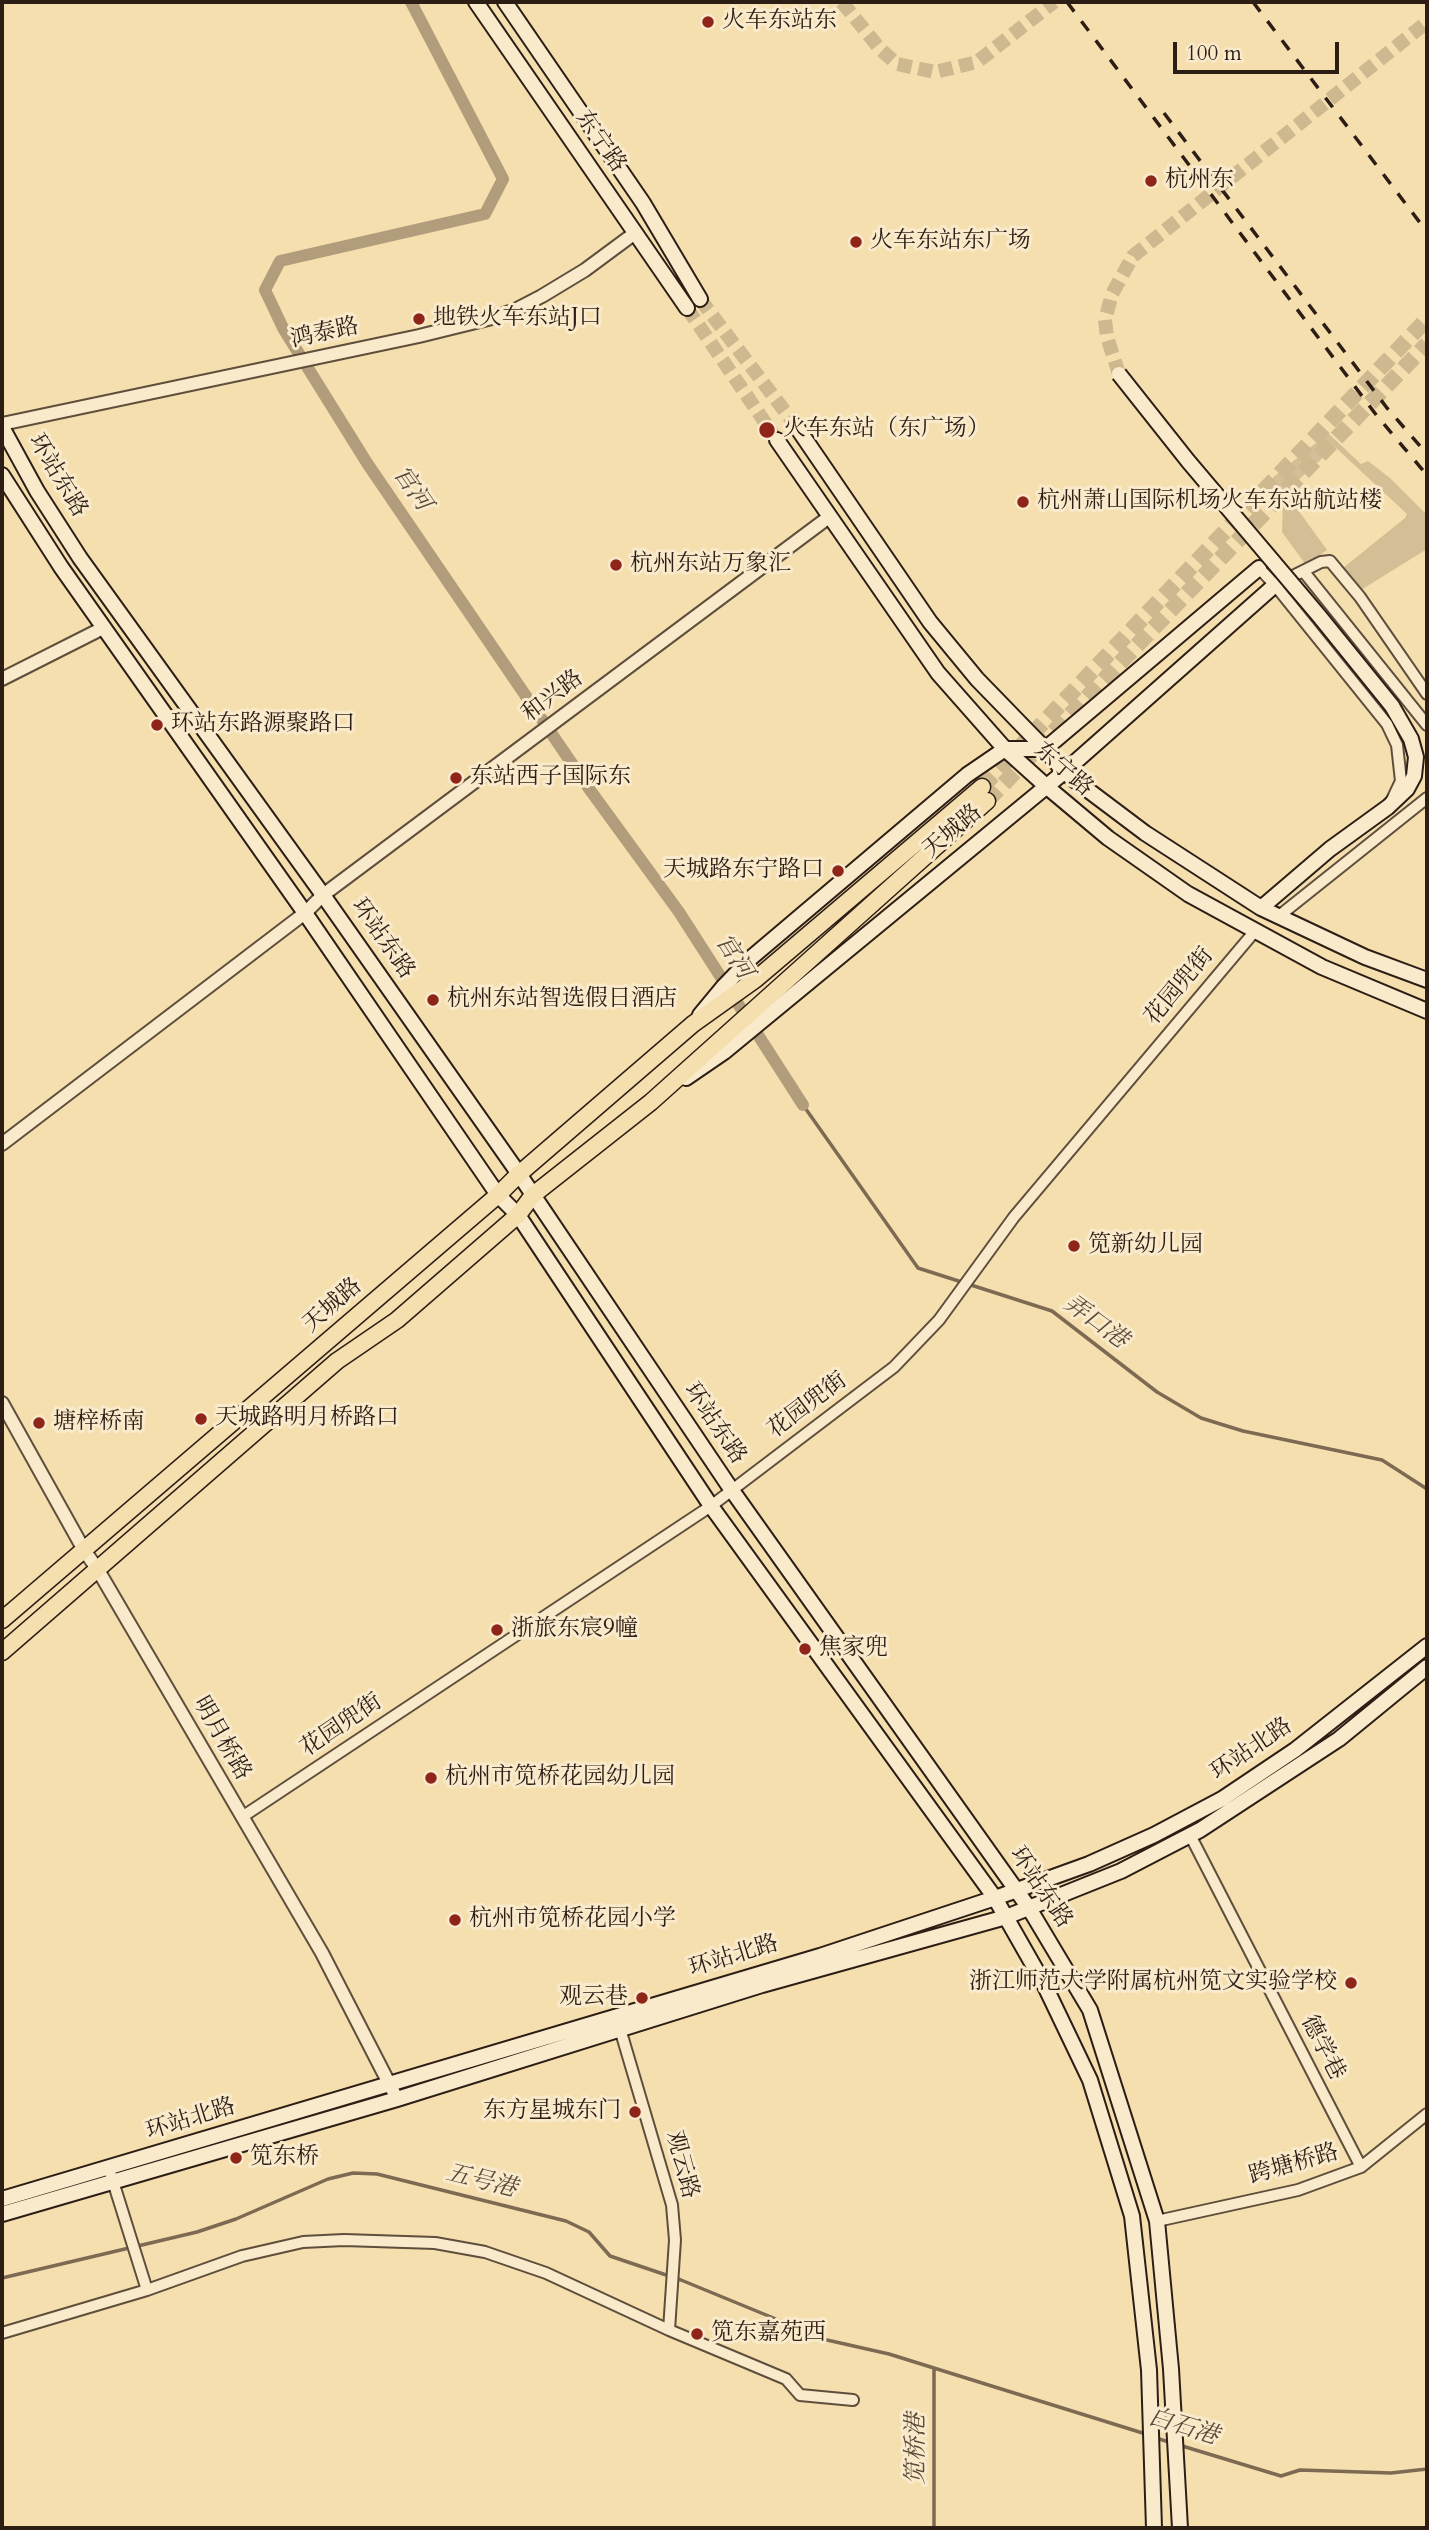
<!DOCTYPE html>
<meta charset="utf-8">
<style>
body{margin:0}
#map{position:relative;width:1429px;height:2530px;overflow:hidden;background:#f6dfaf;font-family:Cardo,serif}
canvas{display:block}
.frame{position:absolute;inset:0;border:4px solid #2c1e15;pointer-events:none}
.scale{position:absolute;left:1173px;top:42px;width:166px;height:32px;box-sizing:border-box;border:4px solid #2c1e15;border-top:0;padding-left:9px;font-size:21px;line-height:24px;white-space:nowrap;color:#2c1e15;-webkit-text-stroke:5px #f9eacb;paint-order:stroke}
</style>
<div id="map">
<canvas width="1429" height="2530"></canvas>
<div class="frame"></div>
<div class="scale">100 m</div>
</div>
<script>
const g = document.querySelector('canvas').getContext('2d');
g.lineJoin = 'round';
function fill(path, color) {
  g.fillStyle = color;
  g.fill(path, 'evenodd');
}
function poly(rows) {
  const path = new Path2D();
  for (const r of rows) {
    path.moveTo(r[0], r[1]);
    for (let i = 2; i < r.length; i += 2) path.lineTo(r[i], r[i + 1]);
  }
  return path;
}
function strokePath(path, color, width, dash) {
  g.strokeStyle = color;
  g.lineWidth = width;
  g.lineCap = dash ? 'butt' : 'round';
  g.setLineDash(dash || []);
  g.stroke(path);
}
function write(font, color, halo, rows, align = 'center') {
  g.font = font + ' Cardo,"Noto Serif SC",serif';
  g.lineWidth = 6;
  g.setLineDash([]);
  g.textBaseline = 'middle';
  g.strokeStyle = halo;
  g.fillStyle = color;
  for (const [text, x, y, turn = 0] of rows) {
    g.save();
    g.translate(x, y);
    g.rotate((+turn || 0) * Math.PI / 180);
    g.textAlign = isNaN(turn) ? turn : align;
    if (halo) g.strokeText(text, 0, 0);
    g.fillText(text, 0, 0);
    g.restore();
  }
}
fill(poly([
 [1328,433,1361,464,1368,461,1390,478,1427,515,1427,549,1361,590,1343,568,1405,518,1407,514,1335,447,1285,492,1327,550,1306,565,1282,532,1283,500,1270,480]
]), '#d4be95');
strokePath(poly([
 [803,1105,918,1268,1052,1311,1157,1392,1201,1418,1243,1431,1382,1460,1427,1489],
 [2,2278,197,2232,236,2219,328,2179,353,2173,377,2174,566,2221,589,2232,610,2256,681,2280,827,2340,889,2354,1149,2435],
 [934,2370,934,2528],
 [1156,2438,1172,2443],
 [1179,2445,1281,2476,1300,2470,1391,2473,1427,2469]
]), '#7c6a52', 3.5);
strokePath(poly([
 [411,2,503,179,485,214,280,261,265,290,283,328,367,463,590,790,679,912,803,1105]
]), '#b19d7b', 12);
strokePath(poly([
 [842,2,880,49,897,64,935,72,977,62,1054,2],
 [700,299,796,426],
 [687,308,777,440],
 [1119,374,1107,337,1105,320,1112,294,1133,256,1427,22]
]), '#ceb890', 14, [14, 7]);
strokePath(poly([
 [982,787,1427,319],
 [987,801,1427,344]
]), '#ceb890', 16, [16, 8]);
const minor = poly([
 [1259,568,1275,585,1387,724,1397,745,1401,781,1391,802],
 [1304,572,1427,725],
 [1281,582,1321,562,1330,561,1360,597,1427,694],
 [1279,916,1427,798],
 [242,1817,711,1506,894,1367,939,1320,1014,1217,1255,931],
 [1190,1835,1361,2167],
 [618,2022,672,2205,675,2240,669,2330],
 [111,2175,147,2290],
 [1157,2221,1298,2190,1361,2167,1427,2114],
 [2,2333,147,2290,242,2256,303,2242,344,2240,435,2243,485,2252,546,2273,669,2330,786,2379,800,2395,853,2400]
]);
const tertiary = poly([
 [2,424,419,336,492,318,515,310,542,296,585,270,635,233],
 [2,679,103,628],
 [2,1144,305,913,323,895,829,517],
 [2,1403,84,1550,98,1570,322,1953,394,2093]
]);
const secondary = poly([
 [476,2,687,308],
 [505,2,643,203,700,299],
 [796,426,930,622,977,679,1045,749,1064,772,1145,833,1261,908,1365,957,1427,980],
 [2,427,37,491,80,558,323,895,519,1174,731,1489,1029,1908,1090,2010,1157,2221,1171,2369,1180,2528],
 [777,440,938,673,1005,749,1046,786,1108,838,1188,894,1322,967,1427,1011],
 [2,475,61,567,305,913,498,1195,518,1215,711,1506,995,1898,1044,1984,1090,2080,1132,2216,1149,2370,1154,2528],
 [1261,908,1330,849,1388,807,1407,789,1414,776,1416,757,1411,739,1392,706],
 [700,1015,724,986,752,957,967,775,1005,749,1045,749,1259,568],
 [686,1078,724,1052,1064,772,1275,585],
 [2,2199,820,1956,995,1898,1089,1864,1154,1835,1222,1799,1295,1750,1427,1646],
 [2,2214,397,2099,762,1985,1006,1917,1121,1871,1200,1830,1339,1739,1427,1667]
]);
const primary = poly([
 [2,1620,498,1195,519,1174,693,1024,756,979,982,787],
 [2,1652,337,1361,397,1320,518,1215,533,1195,651,1102,987,801]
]);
strokePath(minor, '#5e4e3c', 14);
strokePath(tertiary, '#5e4e3c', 16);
strokePath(secondary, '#2c1e15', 18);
strokePath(primary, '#2c1e15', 19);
strokePath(minor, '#f9eacb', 10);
strokePath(tertiary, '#f9eacb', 12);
strokePath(secondary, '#f9eacb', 14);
strokePath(primary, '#f6dfaf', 16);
strokePath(poly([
 [1067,2,1377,416,1427,475],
 [1253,2,1427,232],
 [1164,113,1387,408,1427,454]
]), '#2c1e15', 3.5, [12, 12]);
const secondaryBridge = poly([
 [1119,374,1188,461,1320,617,1392,706]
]);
strokePath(secondaryBridge, '#2c1e15', 18, []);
strokePath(secondaryBridge, '#f9eacb', 14);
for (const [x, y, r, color] of [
 [708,22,7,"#8f2418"],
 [1151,181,7,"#8f2418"],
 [856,242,7,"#8f2418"],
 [419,319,7,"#8f2418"],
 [767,430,9,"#8f2418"],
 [1023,502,7,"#8f2418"],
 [616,565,7,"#8f2418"],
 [157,725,7,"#8f2418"],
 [456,778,7,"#8f2418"],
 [838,871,7,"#8f2418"],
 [433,1000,7,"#8f2418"],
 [1074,1246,7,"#8f2418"],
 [201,1419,7,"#8f2418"],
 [39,1423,7,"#8f2418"],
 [497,1630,7,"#8f2418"],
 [805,1649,7,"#8f2418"],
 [431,1778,7,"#8f2418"],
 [455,1920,7,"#8f2418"],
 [1351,1983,7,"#8f2418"],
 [642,1998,7,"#8f2418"],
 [635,2112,7,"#8f2418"],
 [236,2158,7,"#8f2418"],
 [697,2334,7,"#8f2418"]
]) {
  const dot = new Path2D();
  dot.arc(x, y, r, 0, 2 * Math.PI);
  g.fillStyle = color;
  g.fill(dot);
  strokePath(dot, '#f9eacb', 2.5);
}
write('23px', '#2c1e15', '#f9eacb', [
 ["火车东站东",722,22],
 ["杭州东",1165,181],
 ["火车东站东广场",870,242],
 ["地铁火车东站J口",433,319],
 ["火车东站（东广场）",783,430],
 ["杭州萧山国际机场火车东站航站楼",1037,502],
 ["杭州东站万象汇",630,565],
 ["环站东路源聚路口",171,725],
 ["东站西子国际东",470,778],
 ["天城路东宁路口",824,871,"right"],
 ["杭州东站智选假日酒店",447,1000],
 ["笕新幼儿园",1088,1246],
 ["天城路明月桥路口",215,1419],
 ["塘梓桥南",53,1423],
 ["浙旅东宸9幢",511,1630],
 ["焦家兜",819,1649],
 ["杭州市笕桥花园幼儿园",445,1778],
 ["杭州市笕桥花园小学",469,1920],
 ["浙江师范大学附属杭州笕文实验学校",1337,1983,"right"],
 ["观云巷",628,1998,"right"],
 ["东方星城东门",621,2112,"right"],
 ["笕东桥",250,2158],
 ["笕东嘉苑西",711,2334]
], 'left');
write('23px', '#2c1e15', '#f9eacb', [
 ["东宁路",600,142,55],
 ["鸿泰路",325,334,-12],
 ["环站东路",57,476,59],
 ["和兴路",553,697,-37],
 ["东宁路",1063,770,41],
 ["天城路",953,832,-40],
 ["环站东路",382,939,55],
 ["花园兜街",1180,987,-50],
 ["天城路",333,1306,-41],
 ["花园兜街",808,1406,-37],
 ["环站东路",714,1424,56],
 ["花园兜街",342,1726,-34],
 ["明月桥路",221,1739,60],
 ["环站北路",1252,1750,-34],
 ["环站东路",1040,1888,56],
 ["环站北路",734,1957,-17],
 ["德学巷",1322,2048,63],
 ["环站北路",191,2120,-17],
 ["观云路",681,2165,75],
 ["跨塘桥路",1294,2165,-16]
]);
write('italic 24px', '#5b4a39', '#f9eacb', [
 ["官河",411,489,55],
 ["官河",733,957,57],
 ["弄口港",1095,1323,36],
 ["五号港",481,2182,14],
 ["白石港",1183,2428,17],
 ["笕桥港",917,2449,-90]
]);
</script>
